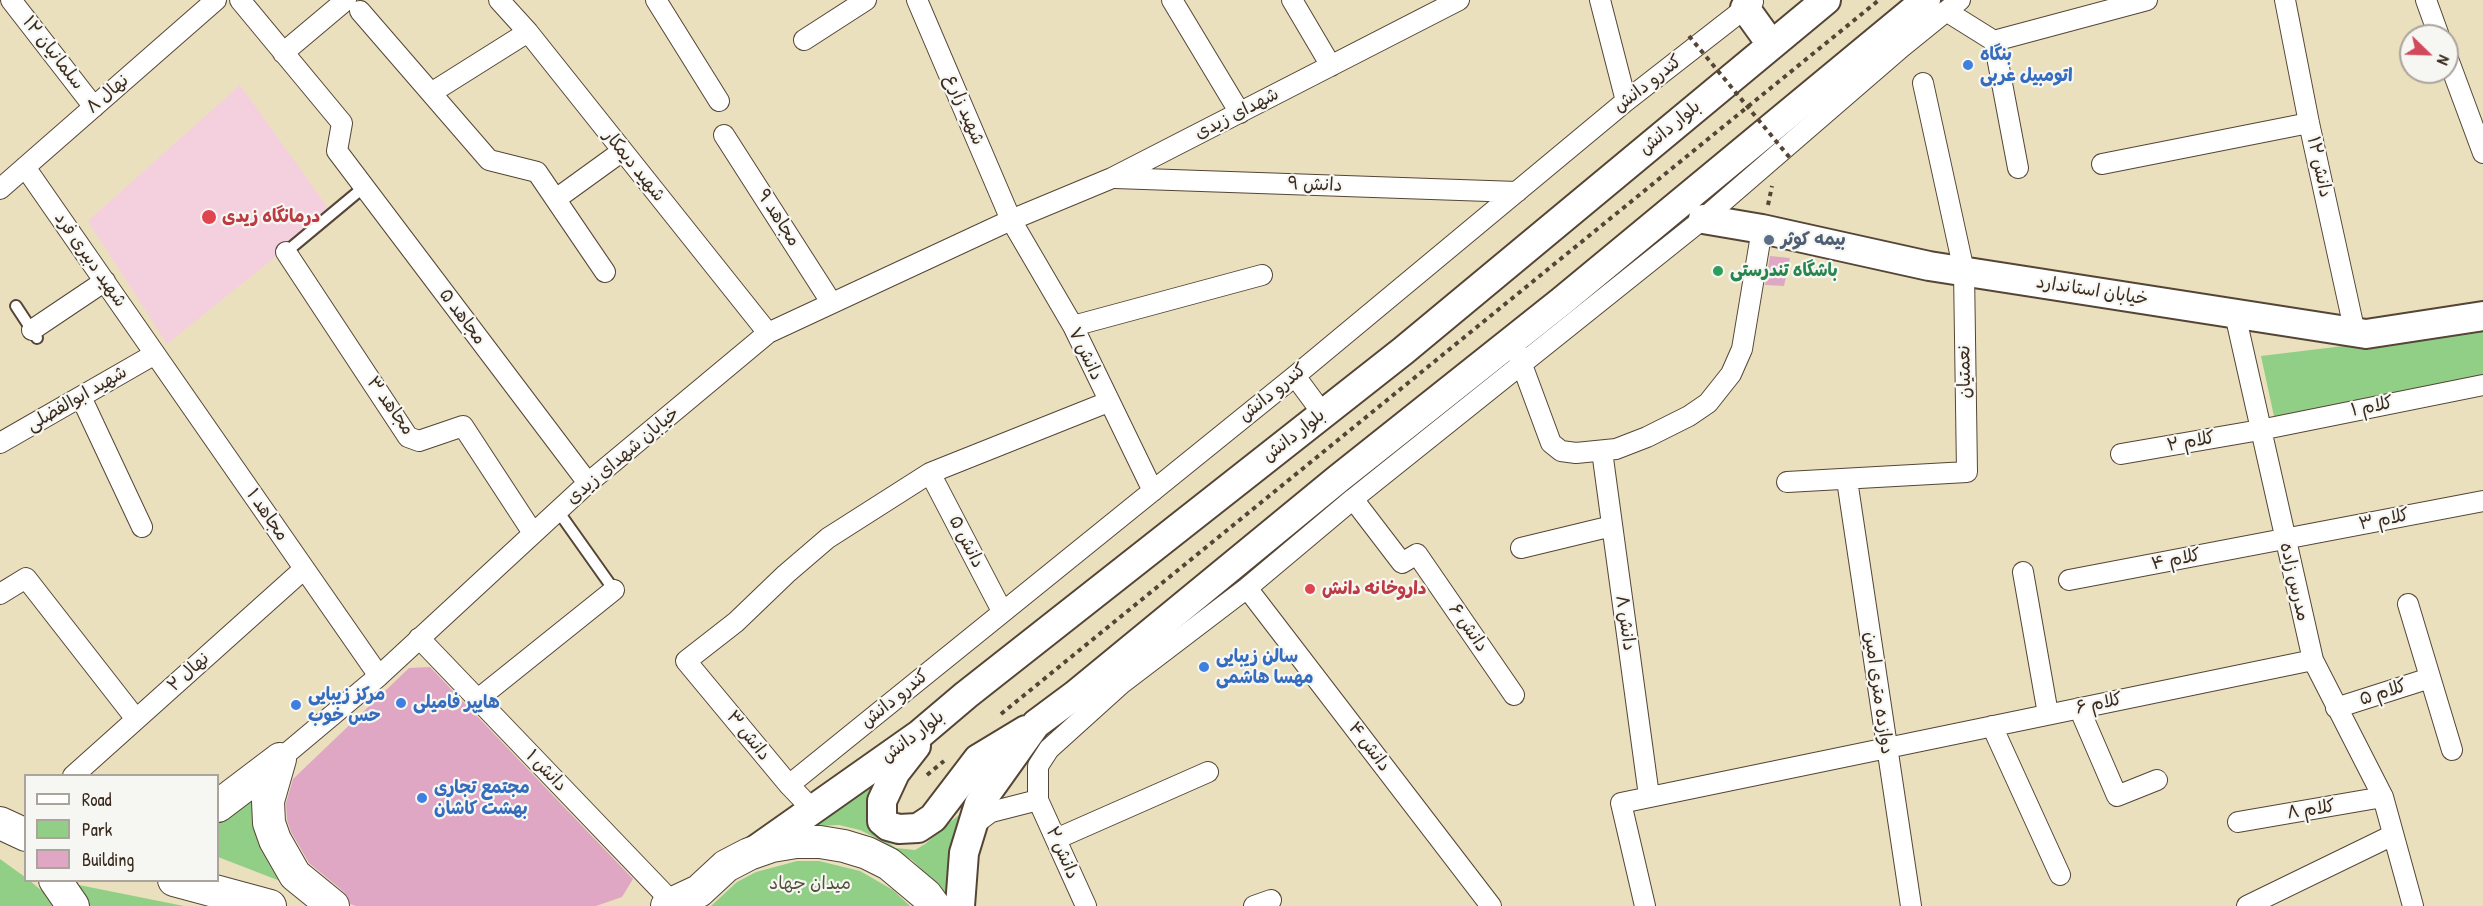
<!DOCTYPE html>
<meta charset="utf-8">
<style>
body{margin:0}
#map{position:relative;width:2483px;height:906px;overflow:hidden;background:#eae0be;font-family:"Patrick Hand",sans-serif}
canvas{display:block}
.legend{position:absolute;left:24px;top:774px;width:195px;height:108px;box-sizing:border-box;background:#f6f6f2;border:2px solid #aba49d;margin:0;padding:8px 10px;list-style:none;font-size:18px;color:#3b2a1e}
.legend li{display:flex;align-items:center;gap:12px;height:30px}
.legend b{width:30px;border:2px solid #aba49d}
.north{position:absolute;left:2399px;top:24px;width:60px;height:60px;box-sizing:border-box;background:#f6f6f2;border:2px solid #aba49d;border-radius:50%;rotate:113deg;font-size:16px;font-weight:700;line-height:24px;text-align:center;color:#3b2a1e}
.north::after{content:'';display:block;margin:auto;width:21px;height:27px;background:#d1495b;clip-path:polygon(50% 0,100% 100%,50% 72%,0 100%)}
</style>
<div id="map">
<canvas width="2483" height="906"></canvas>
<ul class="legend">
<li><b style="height:8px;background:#fff"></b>Road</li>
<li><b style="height:16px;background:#91cf86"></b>Park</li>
<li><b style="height:16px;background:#e0a7c4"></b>Building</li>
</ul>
<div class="north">N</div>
</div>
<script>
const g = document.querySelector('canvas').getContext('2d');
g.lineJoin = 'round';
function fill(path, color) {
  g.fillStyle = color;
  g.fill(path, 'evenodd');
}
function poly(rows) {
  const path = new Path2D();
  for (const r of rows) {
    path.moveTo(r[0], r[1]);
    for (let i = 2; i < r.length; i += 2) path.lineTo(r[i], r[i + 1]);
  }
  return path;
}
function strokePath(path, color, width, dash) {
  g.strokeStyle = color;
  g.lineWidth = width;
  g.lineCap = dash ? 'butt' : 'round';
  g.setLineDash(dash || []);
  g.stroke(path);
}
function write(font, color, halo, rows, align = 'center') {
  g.font = font + ' "Patrick Hand","Playpen Sans Arabic",sans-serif';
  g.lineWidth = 4.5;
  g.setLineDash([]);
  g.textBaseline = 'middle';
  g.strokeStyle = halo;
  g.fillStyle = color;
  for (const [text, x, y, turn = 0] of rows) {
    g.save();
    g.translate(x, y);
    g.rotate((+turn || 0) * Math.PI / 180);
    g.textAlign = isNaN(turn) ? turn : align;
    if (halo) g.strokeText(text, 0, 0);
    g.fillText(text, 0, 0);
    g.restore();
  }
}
fill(poly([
 [240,85,331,212,167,344,88,221]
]), '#f4cfdd');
fill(poly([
 [2483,329,2483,381,2275,421,2261,356],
 [886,774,880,837,896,848,915,850,925,844,968,807,950,903,936,884,912,860,874,837,860,830,839,825,814,826],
 [261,786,293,886,218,857,218,818],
 [0,859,25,877,26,880,30,881,47,895,59,906,0,906],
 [797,861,819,861,860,871,893,890,910,906,711,906,737,882,756,872],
 [69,883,184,906,88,906]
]), '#91cf86');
fill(poly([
 [1770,256,1790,258,1784,286,1765,285],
 [430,667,633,879,622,897,596,906,356,906,350,904,344,892,309,863,291,832,287,820,286,803,293,779,409,668]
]), '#e0a7c4');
const lane = poly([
 [286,252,364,187],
 [16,306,37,338],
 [558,511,614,590]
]);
const street = poly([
 [11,0,94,107],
 [240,0,342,123,337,151,588,483],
 [499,0,528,32,768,333],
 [656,0,719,101],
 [917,0,1011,220,1073,326,1153,491],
 [1172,0,1240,113],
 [1292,0,1331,66],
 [1600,0,1626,101],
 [2285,0,2309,123,2355,333],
 [2426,0,2439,36],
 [360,11,489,160,537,172,605,272],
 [1946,11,1994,41,2147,0],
 [804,40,866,0],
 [1994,41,2018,168],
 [283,53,346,0],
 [2447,56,2483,153],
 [431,93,528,32],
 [724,135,831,302],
 [2102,164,2309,123],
 [25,167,379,676],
 [1115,178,1517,192],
 [0,189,216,0],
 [556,199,621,152],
 [286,252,408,437,419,441,463,426,533,533],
 [2235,314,2313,660,2383,797,2413,906],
 [1073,326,1262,275],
 [32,330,105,281],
 [1518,354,1551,443,1561,451,1576,453,1616,449,1647,437,1689,416,1708,403,1731,374,1742,349,1762,229],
 [1295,376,1323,414],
 [81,397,142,527],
 [0,443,155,354],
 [1602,451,1649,796],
 [2121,454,2260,430,2483,385],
 [930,473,1002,611],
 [1847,480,1911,906],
 [1787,482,1967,472,1964,271,1923,83],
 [1353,499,1402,563,1417,554,1514,695],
 [1521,548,1612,526],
 [2023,572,2048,714],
 [2069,580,2483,501],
 [1247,588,1491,906],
 [0,594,26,578,136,719],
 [2408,604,2452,750],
 [419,638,673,903],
 [478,699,614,590],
 [2079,708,2117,796,2157,780],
 [2336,708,2430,678],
 [1992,726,2060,875],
 [280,759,379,676,588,483,768,333,1011,220,1112,178,1459,0],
 [73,776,304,569],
 [789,785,1295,376,1626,101,1753,2],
 [812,809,789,785,686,661,736,622,786,574,828,538,930,473,1108,402],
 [2238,822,2383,797],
 [972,826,991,812,1038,800],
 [1056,839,1208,772],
 [1086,906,1038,800,1038,766,1049,749,1121,684,1247,588,1353,499,1703,219,1902,47,1960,0],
 [1254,906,1271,900],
 [1645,906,1621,803,2313,660],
 [2247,906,2393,835]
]);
const secondary = poly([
 [1745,8,1771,44],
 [1703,219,1762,229,1929,266,2366,334,2483,316],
 [916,746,895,773,882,801,882,821,888,826,899,829,918,828,933,818,978,759,1026,730],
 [754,851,920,734,966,695,1403,351,1826,0],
 [960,906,964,853,979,804,1036,724,1075,695,1338,479,1562,301,1926,0]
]);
const primary = poly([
 [280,759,268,801,269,823,275,840,295,875,333,906],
 [218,806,280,759],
 [0,823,26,835],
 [55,880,73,906],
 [174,880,270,906],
 [667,906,699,891,726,866,749,854,772,846,796,842,820,842,844,846,867,853,889,864,926,895,934,906]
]);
strokePath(lane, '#554536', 14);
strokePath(street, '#554536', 22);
strokePath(secondary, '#554536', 32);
strokePath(primary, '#554536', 34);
strokePath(poly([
 [1768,205,1772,186],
 [1001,714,1879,0],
 [927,775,944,761]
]), '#554536', 4, [4.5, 4.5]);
strokePath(lane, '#fff', 10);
strokePath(street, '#fff', 20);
strokePath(secondary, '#fff', 28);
strokePath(primary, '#fff', 32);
strokePath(poly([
 [1689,36,1790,158]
]), '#554536', 4, [4.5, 4.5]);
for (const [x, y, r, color] of [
 [1968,65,6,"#3f7fe0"],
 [209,217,8,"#e0444e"],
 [1769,240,6,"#5c6f8a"],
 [1718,271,6,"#2e9e5b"],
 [1310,589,6,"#e0444e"],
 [1204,667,6,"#3f7fe0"],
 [401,703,6,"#3f7fe0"],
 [296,705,6,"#3f7fe0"],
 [422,798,6,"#3f7fe0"]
]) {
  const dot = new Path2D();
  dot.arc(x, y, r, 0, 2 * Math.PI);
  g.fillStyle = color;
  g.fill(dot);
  strokePath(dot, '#f6f6f2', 2);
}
write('18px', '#3b2a1e', '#f6f6f2', [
 ["سلمانیان ۱۲",53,53,52],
 ["کندرو دانش",1648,84,-38],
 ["نهال ۸",108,94,-41],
 ["شهید زارع",964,110,67],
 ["شهدای زیدی",1237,114,-27],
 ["بلوار دانش",1670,128,-40],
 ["شهید دیمکار",634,166,51],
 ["دانش ۱۲",2319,167,78],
 ["دانش ۹",1315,185,2],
 ["مجاهد ۹",778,218,57],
 ["شهید دبیری فرد",90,260,55],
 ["خیابان استاندارد",2092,291,9],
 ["مجاهد ۵",462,317,53],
 ["دانش ۷",1085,354,64],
 ["نعمتیان",1965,372,-91],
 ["کندرو دانش",1273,393,-39],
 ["شهید ابوالفضلی",77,399,-30],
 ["مجاهد ۳",390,406,54],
 ["کلام ۱",2372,407,-11],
 ["بلوار دانش",1294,436,-38],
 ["کلام ۲",2191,442,-10],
 ["خیابان شهدای زیدی",623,456,-40],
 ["مجاهد ۱",267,515,55],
 ["کلام ۳",2384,520,-11],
 ["دانش ۵",966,542,63],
 ["کلام ۴",2176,560,-11],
 ["مدرس زاده",2294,582,77],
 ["دانش ۸",1625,623,82],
 ["دانش ۶",1468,628,55],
 ["نهال ۲",189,672,-42],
 ["دوازده متری امین",1878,693,82],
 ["کلام ۵",2383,693,-18],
 ["کندرو دانش",895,699,-39],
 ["کلام ۶",2099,704,-12],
 ["دانش ۳",748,736,51],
 ["بلوار دانش",913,737,-37],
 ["دانش ۴",1369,747,53],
 ["دانش ۱",546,771,46],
 ["کلام ۸",2311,810,-9],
 ["دانش ۲",1062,853,66]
]);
write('bold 18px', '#366cbe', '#f6f6f2', [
 ["بنگاه",1980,55],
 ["اتومبیل عربی",1980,76],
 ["سالن زیبایی",1216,657],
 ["مهسا هاشمی",1216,678],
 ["مرکز زیبایی",308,695],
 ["حس خوب",308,716],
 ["هایپر فامیلی",413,703],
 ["مجتمع تجاری",434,788],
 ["بهشت کاشان",434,809]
], 'left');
write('bold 18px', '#be3a42', '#f6f6f2', [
 ["درمانگاه زیدی",222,217],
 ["داروخانه دانش",1322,589]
], 'left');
write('bold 18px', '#4e5e75', '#f6f6f2', [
 ["بیمه کوثر",1781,240]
], 'left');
write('bold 18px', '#27864d', '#f6f6f2', [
 ["باشگاه تندرستی",1730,271]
], 'left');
write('18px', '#505338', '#f6f6f2', [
 ["میدان جهاد",810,884]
]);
</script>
